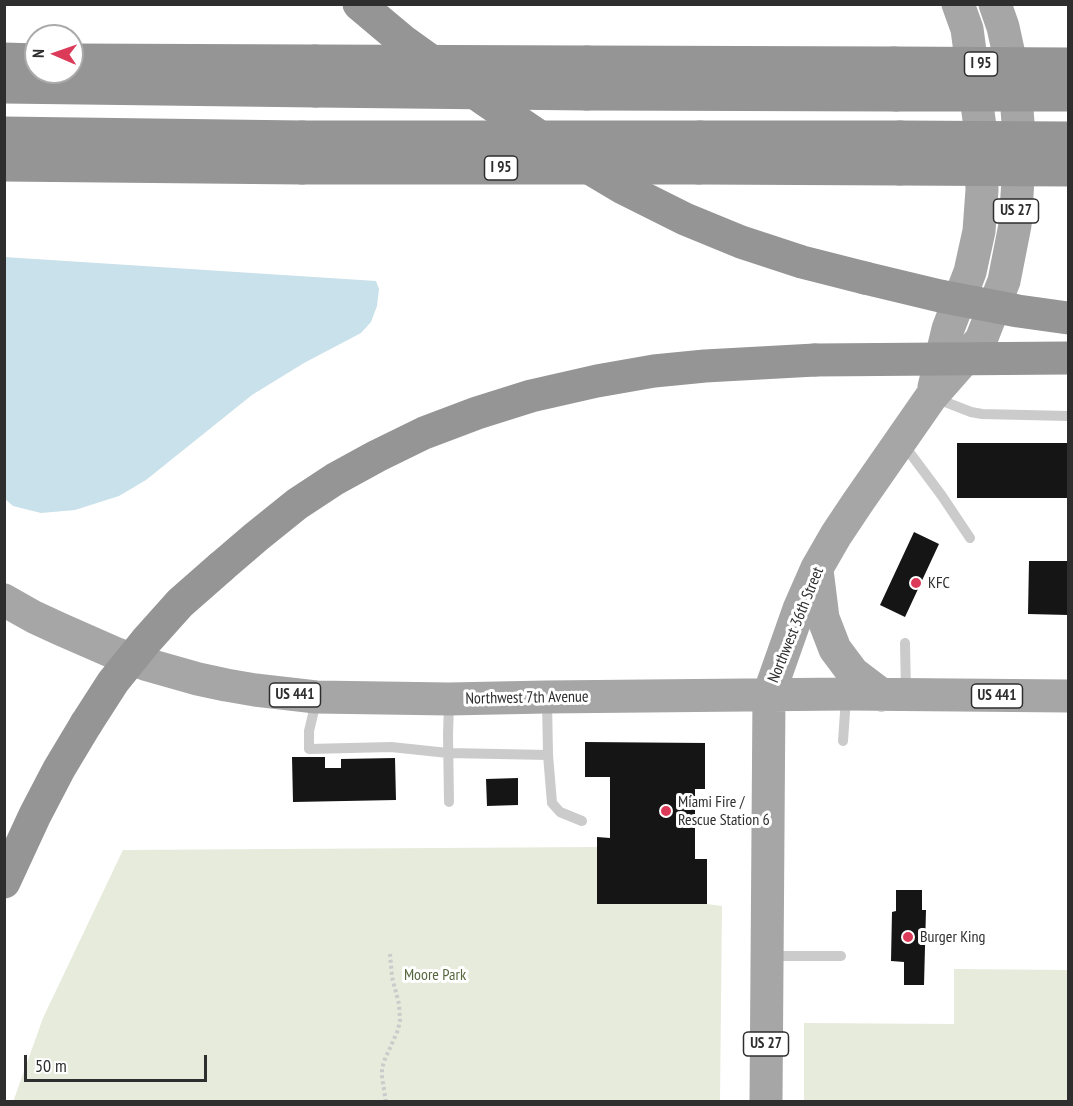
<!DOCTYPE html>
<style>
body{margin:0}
#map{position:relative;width:1073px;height:1106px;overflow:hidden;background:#fff;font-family:"PT Sans Narrow",sans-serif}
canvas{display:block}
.frame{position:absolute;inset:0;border:6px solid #2e2e2e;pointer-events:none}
.north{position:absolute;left:24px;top:24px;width:60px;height:60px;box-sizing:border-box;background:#fff;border:2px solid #ababab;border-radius:50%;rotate:272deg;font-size:16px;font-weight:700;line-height:24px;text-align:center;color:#2e2e2e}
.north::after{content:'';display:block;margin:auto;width:21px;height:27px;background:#db3a58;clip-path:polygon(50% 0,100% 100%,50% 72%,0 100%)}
.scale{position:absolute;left:24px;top:1055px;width:183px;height:27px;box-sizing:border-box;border:3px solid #2e2e2e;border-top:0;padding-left:8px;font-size:18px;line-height:21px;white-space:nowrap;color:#2e2e2e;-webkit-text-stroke:4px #fff;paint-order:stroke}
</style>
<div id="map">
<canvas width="1073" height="1106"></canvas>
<div class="frame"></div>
<div class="north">N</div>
<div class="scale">50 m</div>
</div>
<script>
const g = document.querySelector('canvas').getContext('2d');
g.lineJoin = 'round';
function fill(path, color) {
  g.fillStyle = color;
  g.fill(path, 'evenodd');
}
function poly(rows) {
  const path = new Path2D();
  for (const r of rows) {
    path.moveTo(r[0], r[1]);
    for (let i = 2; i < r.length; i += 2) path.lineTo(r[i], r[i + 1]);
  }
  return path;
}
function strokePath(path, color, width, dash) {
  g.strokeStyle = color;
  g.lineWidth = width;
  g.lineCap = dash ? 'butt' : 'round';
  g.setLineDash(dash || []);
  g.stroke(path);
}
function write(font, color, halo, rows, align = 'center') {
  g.font = font + ' "PT Sans Narrow",sans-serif';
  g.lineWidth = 6;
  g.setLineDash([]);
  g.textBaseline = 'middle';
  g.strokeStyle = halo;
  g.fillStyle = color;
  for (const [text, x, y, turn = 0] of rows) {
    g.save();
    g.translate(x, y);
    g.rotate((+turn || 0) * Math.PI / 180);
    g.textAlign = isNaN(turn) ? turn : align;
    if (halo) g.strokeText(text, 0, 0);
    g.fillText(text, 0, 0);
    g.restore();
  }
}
fill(poly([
 [597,847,597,904,707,904,722,906,720,1101,13,1102,43,1018,123,850],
 [954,969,1068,970,1068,1101,804,1101,804,1023,954,1024]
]), '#e6ebdc');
fill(poly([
 [4,257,376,281,379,289,377,306,371,322,361,333,304,363,252,395,146,480,119,496,75,510,41,513,13,506,5,499]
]), '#c9e1ea');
fill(poly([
 [957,443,1068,443,1068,498,957,498],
 [914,532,939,544,905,617,880,605],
 [1029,561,1068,561,1068,615,1028,614],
 [585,742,705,743,705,789,695,789,695,859,707,859,707,904,597,904,597,837,610,838,610,777,585,777],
 [292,757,325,757,325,768,341,768,341,759,395,758,396,800,293,802],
 [518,778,518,805,487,806,486,779],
 [896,890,922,890,922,910,926,910,924,985,904,985,904,962,891,961,892,912,896,911]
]), '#151515');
strokePath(poly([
 [386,1102,382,1077,382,1068,385,1059,398,1030,400,1020,399,1004,392,977,390,954]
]), '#cbcbcb', 4, [3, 3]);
strokePath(poly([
 [935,398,971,412,982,414,1068,416],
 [904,445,942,496,970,538],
 [905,643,906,692],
 [547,700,548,755,552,803,560,812,582,821],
 [316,702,309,731,309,749,391,747,448,753,548,755],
 [843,741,846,698],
 [449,802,448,735,449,702],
 [769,956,841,956]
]), '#cbcbcb', 10);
strokePath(poly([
 [934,387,948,329,970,272,979,231,982,190,980,127,967,29,958,4],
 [817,570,823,618,835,649,853,673,882,695],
 [4,600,34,617,60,629,117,654,145,664,198,679,226,685,255,690,316,697,449,699,546,697,846,694,1068,696],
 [766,1102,769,694,799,609,817,568,836,535,858,502,931,397,981,340,1004,281,1015,225,1020,150,1015,82,1003,27,995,4]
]), '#a6a6a6', 33);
strokePath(poly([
 [359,4,403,41,484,99,556,148,623,188,685,219,741,242,802,262,865,278],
 [4,59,36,60],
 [72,60,315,61],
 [587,62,894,63],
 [4,87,316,91],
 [587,94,896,95],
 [4,133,302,137],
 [700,137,900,137],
 [4,165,302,168],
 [699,168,900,169],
 [221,567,256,537,297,504,335,479,377,456,424,433,477,413,531,396,597,381,654,371,705,366,815,360],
 [4,882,35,815,59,769,86,724]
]), '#959595', 33);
strokePath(poly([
 [315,61,587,62],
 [894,63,1068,64],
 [316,91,587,94],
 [896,95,1068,95],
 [302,137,700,137],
 [900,137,1068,138],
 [302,168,699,168],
 [900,169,1068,170],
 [865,278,940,296,1018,311,1068,318],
 [815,360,1068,358],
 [86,724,113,682,146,641,180,603,221,567]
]), '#959595', 33);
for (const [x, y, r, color] of [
 [916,583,6,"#db3a58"],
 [666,811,6,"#db3a58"],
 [908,937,6,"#db3a58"]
]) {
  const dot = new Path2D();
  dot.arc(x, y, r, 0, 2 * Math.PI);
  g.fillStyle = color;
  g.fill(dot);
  strokePath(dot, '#fff', 2);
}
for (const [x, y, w] of [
 [981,64,33],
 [501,168,33],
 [1016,211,45],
 [295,695,51],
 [997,696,51],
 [766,1044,45]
]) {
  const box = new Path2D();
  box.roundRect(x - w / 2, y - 12, w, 24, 4.5);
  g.fillStyle = '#fff';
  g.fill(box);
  strokePath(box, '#2e2e2e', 1.5);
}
write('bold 15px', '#2e2e2e', null, [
 ["I 95",981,64],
 ["I 95",501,168],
 ["US 27",1016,211],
 ["US 441",295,695],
 ["US 441",997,696],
 ["US 27",766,1044]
]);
write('16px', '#2e2e2e', '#fff', [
 ["KFC",928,583],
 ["Miami Fire /",678,802],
 ["Rescue Station 6",678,820],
 ["Burger King",920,937]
], 'left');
write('16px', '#2e2e2e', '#fff', [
 ["Northwest 36th Street",796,625,-68],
 ["Northwest 7th Avenue",527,698,-1]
]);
write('16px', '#56673e', '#fff', [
 ["Moore Park",435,975]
]);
</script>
